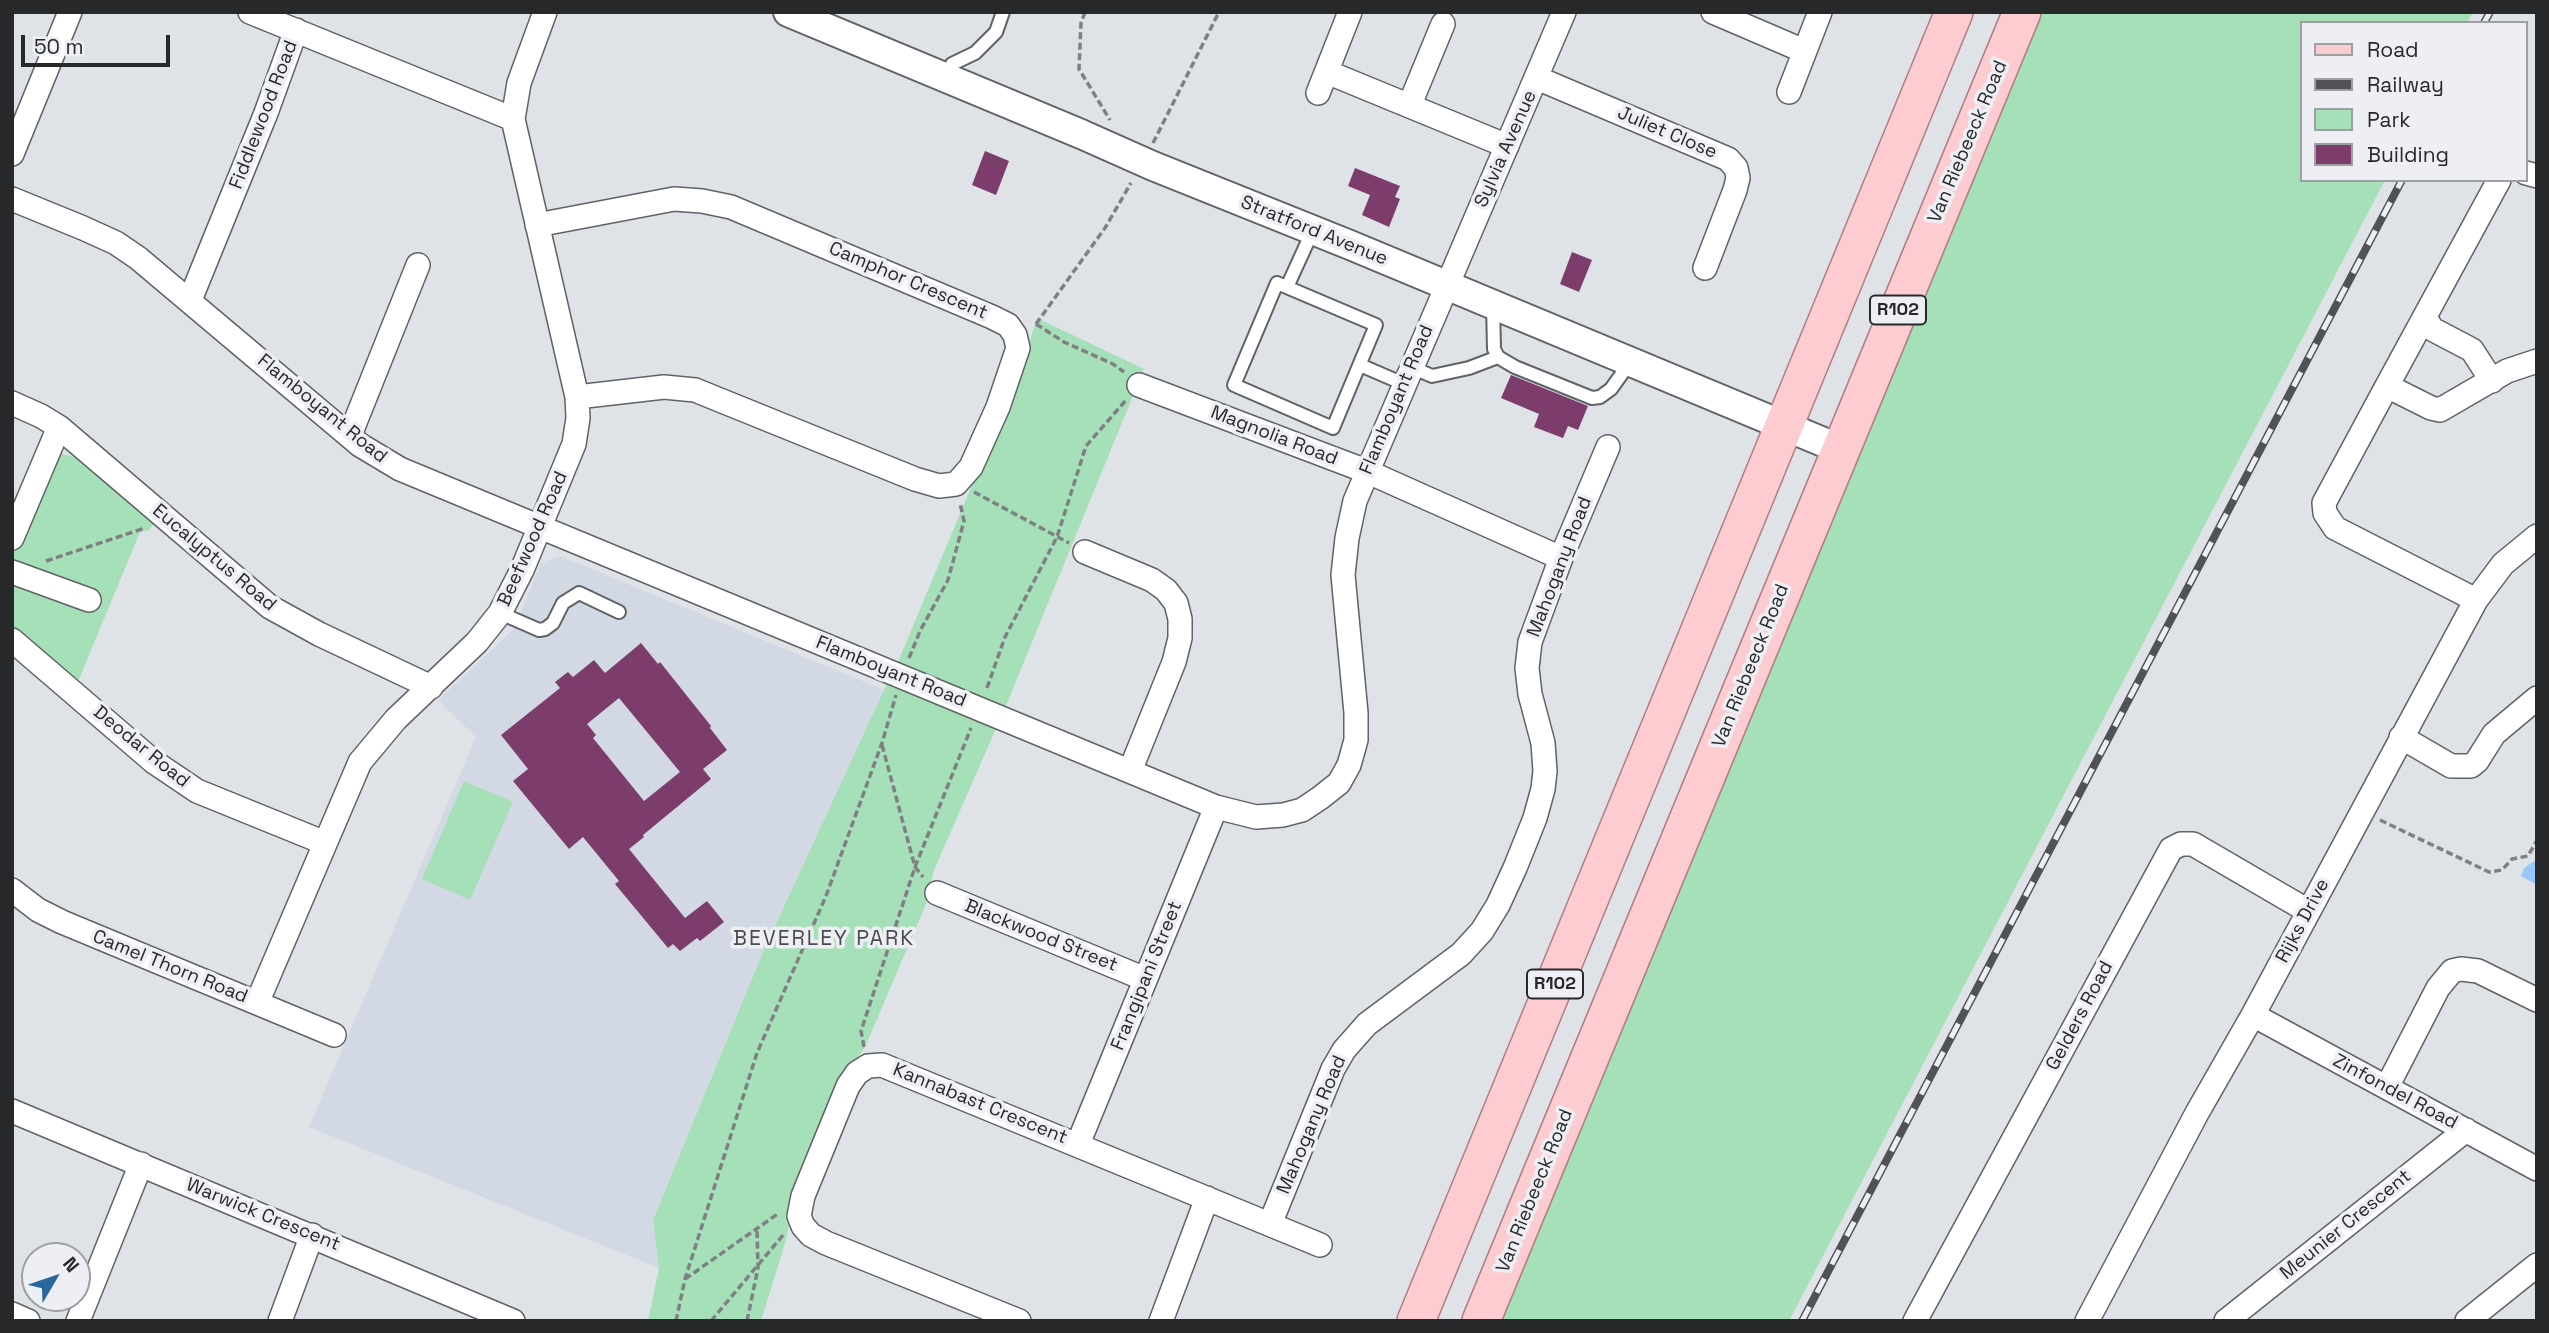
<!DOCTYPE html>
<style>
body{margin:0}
#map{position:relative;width:2549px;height:1333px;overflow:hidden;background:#dfe2e7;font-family:"Space Grotesk",sans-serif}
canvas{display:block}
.frame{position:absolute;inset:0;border:14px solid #27282a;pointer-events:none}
.legend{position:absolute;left:2300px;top:21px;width:228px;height:161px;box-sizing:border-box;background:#edeff4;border:2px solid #9e9fa3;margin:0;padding:9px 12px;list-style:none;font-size:21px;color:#27282a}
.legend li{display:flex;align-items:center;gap:14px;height:35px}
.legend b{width:35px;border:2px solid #9e9fa3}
.north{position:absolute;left:21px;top:1242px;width:70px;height:70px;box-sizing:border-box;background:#edeff4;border:2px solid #9e9fa3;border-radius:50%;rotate:51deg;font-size:19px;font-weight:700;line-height:28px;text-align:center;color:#27282a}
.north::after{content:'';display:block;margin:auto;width:24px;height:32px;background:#27679d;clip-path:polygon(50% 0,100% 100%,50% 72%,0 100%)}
.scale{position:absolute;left:21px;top:35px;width:149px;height:32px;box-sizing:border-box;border:4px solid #27282a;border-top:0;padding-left:9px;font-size:21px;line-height:24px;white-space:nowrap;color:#27282a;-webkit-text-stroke:5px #edeff4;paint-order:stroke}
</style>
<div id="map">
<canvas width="2549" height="1333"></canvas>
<div class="frame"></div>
<ul class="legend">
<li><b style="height:9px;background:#fcccd1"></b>Road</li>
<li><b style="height:9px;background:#515255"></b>Railway</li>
<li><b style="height:19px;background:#a6e0b8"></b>Park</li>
<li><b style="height:19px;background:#7c3d6d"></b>Building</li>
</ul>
<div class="north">N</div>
<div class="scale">50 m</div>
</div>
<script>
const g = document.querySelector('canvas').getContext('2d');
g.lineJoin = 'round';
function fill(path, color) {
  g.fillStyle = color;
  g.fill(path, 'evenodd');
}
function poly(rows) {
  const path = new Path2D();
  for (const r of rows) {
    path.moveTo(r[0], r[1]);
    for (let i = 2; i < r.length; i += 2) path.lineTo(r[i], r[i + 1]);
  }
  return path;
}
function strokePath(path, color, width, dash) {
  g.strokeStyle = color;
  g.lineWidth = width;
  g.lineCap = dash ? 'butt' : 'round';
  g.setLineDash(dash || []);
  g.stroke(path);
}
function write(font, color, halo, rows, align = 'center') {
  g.font = font + ' "Space Grotesk",sans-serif';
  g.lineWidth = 7;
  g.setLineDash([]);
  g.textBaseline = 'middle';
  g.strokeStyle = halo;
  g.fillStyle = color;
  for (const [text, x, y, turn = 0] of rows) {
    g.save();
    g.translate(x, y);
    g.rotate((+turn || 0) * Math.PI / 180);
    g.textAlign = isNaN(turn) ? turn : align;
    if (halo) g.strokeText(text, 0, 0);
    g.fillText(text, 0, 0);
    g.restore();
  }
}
fill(poly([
 [560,556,884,690,763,952,653,1220,659,1268,309,1127,476,737,438,700,514,629,541,563]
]), '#d2d8e4');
fill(poly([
 [2039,12,2473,12,2467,23,2302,23,2302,180,2385,180,1789,1321,1491,1321],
 [1037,318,1144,369,1005,708,897,664,1022,366],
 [62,454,76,457,154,524,149,530,140,532,77,684,12,630,12,556,50,463],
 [889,679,998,724,934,870,926,904,866,1045,842,1081,795,1196,786,1240,761,1321,648,1321,659,1268,653,1220,763,952],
 [464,781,513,802,470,900,422,879]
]), '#a6e0b8');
fill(poly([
 [2537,859,2537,885,2521,876,2524,868]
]), '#99c9fa');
fill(poly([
 [985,151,1009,161,996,195,972,185],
 [1355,168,1400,186,1395,197,1400,199,1389,227,1362,215,1370,195,1348,186],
 [1572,252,1592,260,1579,292,1560,284],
 [1511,375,1588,406,1578,430,1568,426,1563,438,1534,427,1539,414,1501,398],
 [641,643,658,664,660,662,711,726,710,728,727,750,703,769,711,779,643,835,644,837,629,849,685,918,707,901,724,922,700,941,697,938,680,951,673,944,668,948,615,884,619,881,583,837,569,849,513,781,528,769,501,735,560,688,555,682,568,672,573,677,594,660,605,673],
 [619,698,680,772,644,801,593,738,596,735,587,724]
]), '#7c3d6d');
const service = poly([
 [952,64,975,53,996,32,1003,12],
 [1277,283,1376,325,1333,428,1234,385,1277,283],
 [1287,287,1313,230],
 [1493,304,1494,349,1498,357,1515,367,1592,398,1600,397,1611,389,1631,361],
 [1360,365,1404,384],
 [1411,367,1432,376,1469,368,1498,357],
 [500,613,539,630,545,629,553,623,563,603,579,593,619,612]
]);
const minor = poly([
 [250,12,513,119],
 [1713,12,1804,51],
 [1327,72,1507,146],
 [1537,78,1728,159,1736,168,1738,178,1735,190,1705,268],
 [1789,92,1820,12],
 [1318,93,1350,12],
 [1410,104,1443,24],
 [12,154,70,12],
 [2526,173,2537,176],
 [12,199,83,228,116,243,138,258,360,445,400,469,1216,807,1256,817,1283,815,1302,810,1320,798,1339,783,1349,765,1356,740,1356,713,1343,575,1347,538,1355,501,1564,12],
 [537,225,674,199,702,201,731,207,992,317,1008,325,1015,335,1018,348,998,407,971,467,956,484,939,486,915,479,695,390,664,387,577,397],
 [190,300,266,113,296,30],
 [2425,317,2432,329,2472,350,2492,381],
 [1139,385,1366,471,1561,558],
 [2387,386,2499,180],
 [12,403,41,416,59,427,270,607,319,634,431,687],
 [350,435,418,265],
 [12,538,59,427],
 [1085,552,1152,580,1166,590,1176,603,1180,619,1180,638,1174,662,1130,771],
 [12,572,89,600],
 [2476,600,2335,528,2325,513,2324,503,2387,386,2431,408,2440,410,2507,371,2537,361],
 [12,640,154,762,197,791,325,843],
 [2401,737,2451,766,2471,766,2477,761,2494,734,2537,698],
 [12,890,38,910,62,922,334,1035],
 [937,893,1145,979],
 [257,1003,360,762,396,719,477,642,500,613,522,570,574,444,578,418,577,397,513,119,519,83,545,12],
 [2253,1015,2537,1169],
 [2387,1087,2438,988,2452,971,2461,969,2478,971,2537,1000],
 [12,1111,513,1321],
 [1078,1144,1216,807],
 [1270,1224,1333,1069,1344,1050,1367,1024,1461,954,1482,931,1498,905,1515,868,1535,818,1543,789,1545,771,1543,743,1530,694,1527,668,1530,642,1561,558,1608,447],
 [12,1314,28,1321],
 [78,1321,141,1164],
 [280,1321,312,1235],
 [1019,1321,826,1243,811,1235,803,1226,799,1216,803,1196,848,1086,857,1073,868,1066,882,1065,1320,1245],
 [1161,1321,1207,1198],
 [1915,1321,2171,849,2181,844,2193,844,2308,911],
 [2087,1321,2197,1113,2253,1015,2476,600,2503,564,2537,536],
 [2226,1321,2466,1130],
 [2467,1321,2537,1265]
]);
const tertiary = poly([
 [788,12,1081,134,1153,166,1350,245,1840,449]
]);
const primary = poly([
 [1416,1321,1954,12],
 [1481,1321,2022,12]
]);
strokePath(service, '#606266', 16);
strokePath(minor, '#606266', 26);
strokePath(tertiary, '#606266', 32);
strokePath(primary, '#b07c82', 40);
strokePath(poly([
 [1085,12,1081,23,1079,69,1110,120],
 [1153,143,1219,12],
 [1036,324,1064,342,1113,364,1124,372],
 [1036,324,1105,228,1131,183],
 [974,492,1069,543],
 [46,561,145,528],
 [909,658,920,631,948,580,964,521,960,503],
 [987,688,1005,637,1057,537,1086,446,1127,399],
 [882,745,915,867,923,877],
 [2380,820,2489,872,2502,870,2512,859,2528,856,2537,840],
 [864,1047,861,1031,915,867,971,728],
 [685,1279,779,1213],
 [676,1321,685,1279,757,1053,826,896,882,743,896,695],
 [711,1321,784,1234],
 [747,1321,758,1268,757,1228]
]), '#7e8083', 3.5, [7, 3.5]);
strokePath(service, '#fff', 12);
strokePath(minor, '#fff', 23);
strokePath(tertiary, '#fff', 28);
strokePath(primary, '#fcccd1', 37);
const rail = poly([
 [2484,23,2490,12],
 [1802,1321,2402,180]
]);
strokePath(rail, '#515255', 8);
strokePath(rail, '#edeff4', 5, [16]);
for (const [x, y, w] of [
 [1898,310,56],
 [1555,984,56]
]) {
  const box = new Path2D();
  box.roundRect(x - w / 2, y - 14.5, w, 29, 5);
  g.fillStyle = '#edeff4';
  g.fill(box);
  strokePath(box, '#27282a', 2);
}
write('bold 18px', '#27282a', null, [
 ["R102",1898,310],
 ["R102",1555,984]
]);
write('19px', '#27282a', '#edeff4', [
 ["Fiddlewood Road",264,115,-69],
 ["Juliet Close",1667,133,23],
 ["Van Riebeeck Road",1968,142,-67],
 ["Sylvia Avenue",1506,149,-66],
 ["Stratford Avenue",1314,231,22],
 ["Camphor Crescent",908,281,23],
 ["Flamboyant Road",1397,400,-67],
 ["Flamboyant Road",322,409,39],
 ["Magnolia Road",1274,436,21],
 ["Beefwood Road",533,539,-66],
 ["Eucalyptus Road",214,558,40],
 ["Mahogany Road",1560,567,-69],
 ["Van Riebeeck Road",1751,666,-68],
 ["Flamboyant Road",891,672,22],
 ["Deodar Road",141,747,39],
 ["Rijks Drive",2303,921,-62],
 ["Blackwood Street",1041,936,22],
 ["Camel Thorn Road",170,967,22],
 ["Frangipani Street",1147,976,-68],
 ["Gelders Road",2080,1016,-62],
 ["Zinfondel Road",2395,1092,28],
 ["Kannabast Crescent",980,1104,22],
 ["Mahogany Road",1312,1125,-67],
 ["Van Riebeeck Road",1535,1191,-68],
 ["Warwick Crescent",263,1215,22],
 ["Meunier Crescent",2346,1225,-39]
]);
g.letterSpacing = '2px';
write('21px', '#494b4f', '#edeff4', [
 ["BEVERLEY PARK",824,939]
]);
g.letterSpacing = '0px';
</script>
